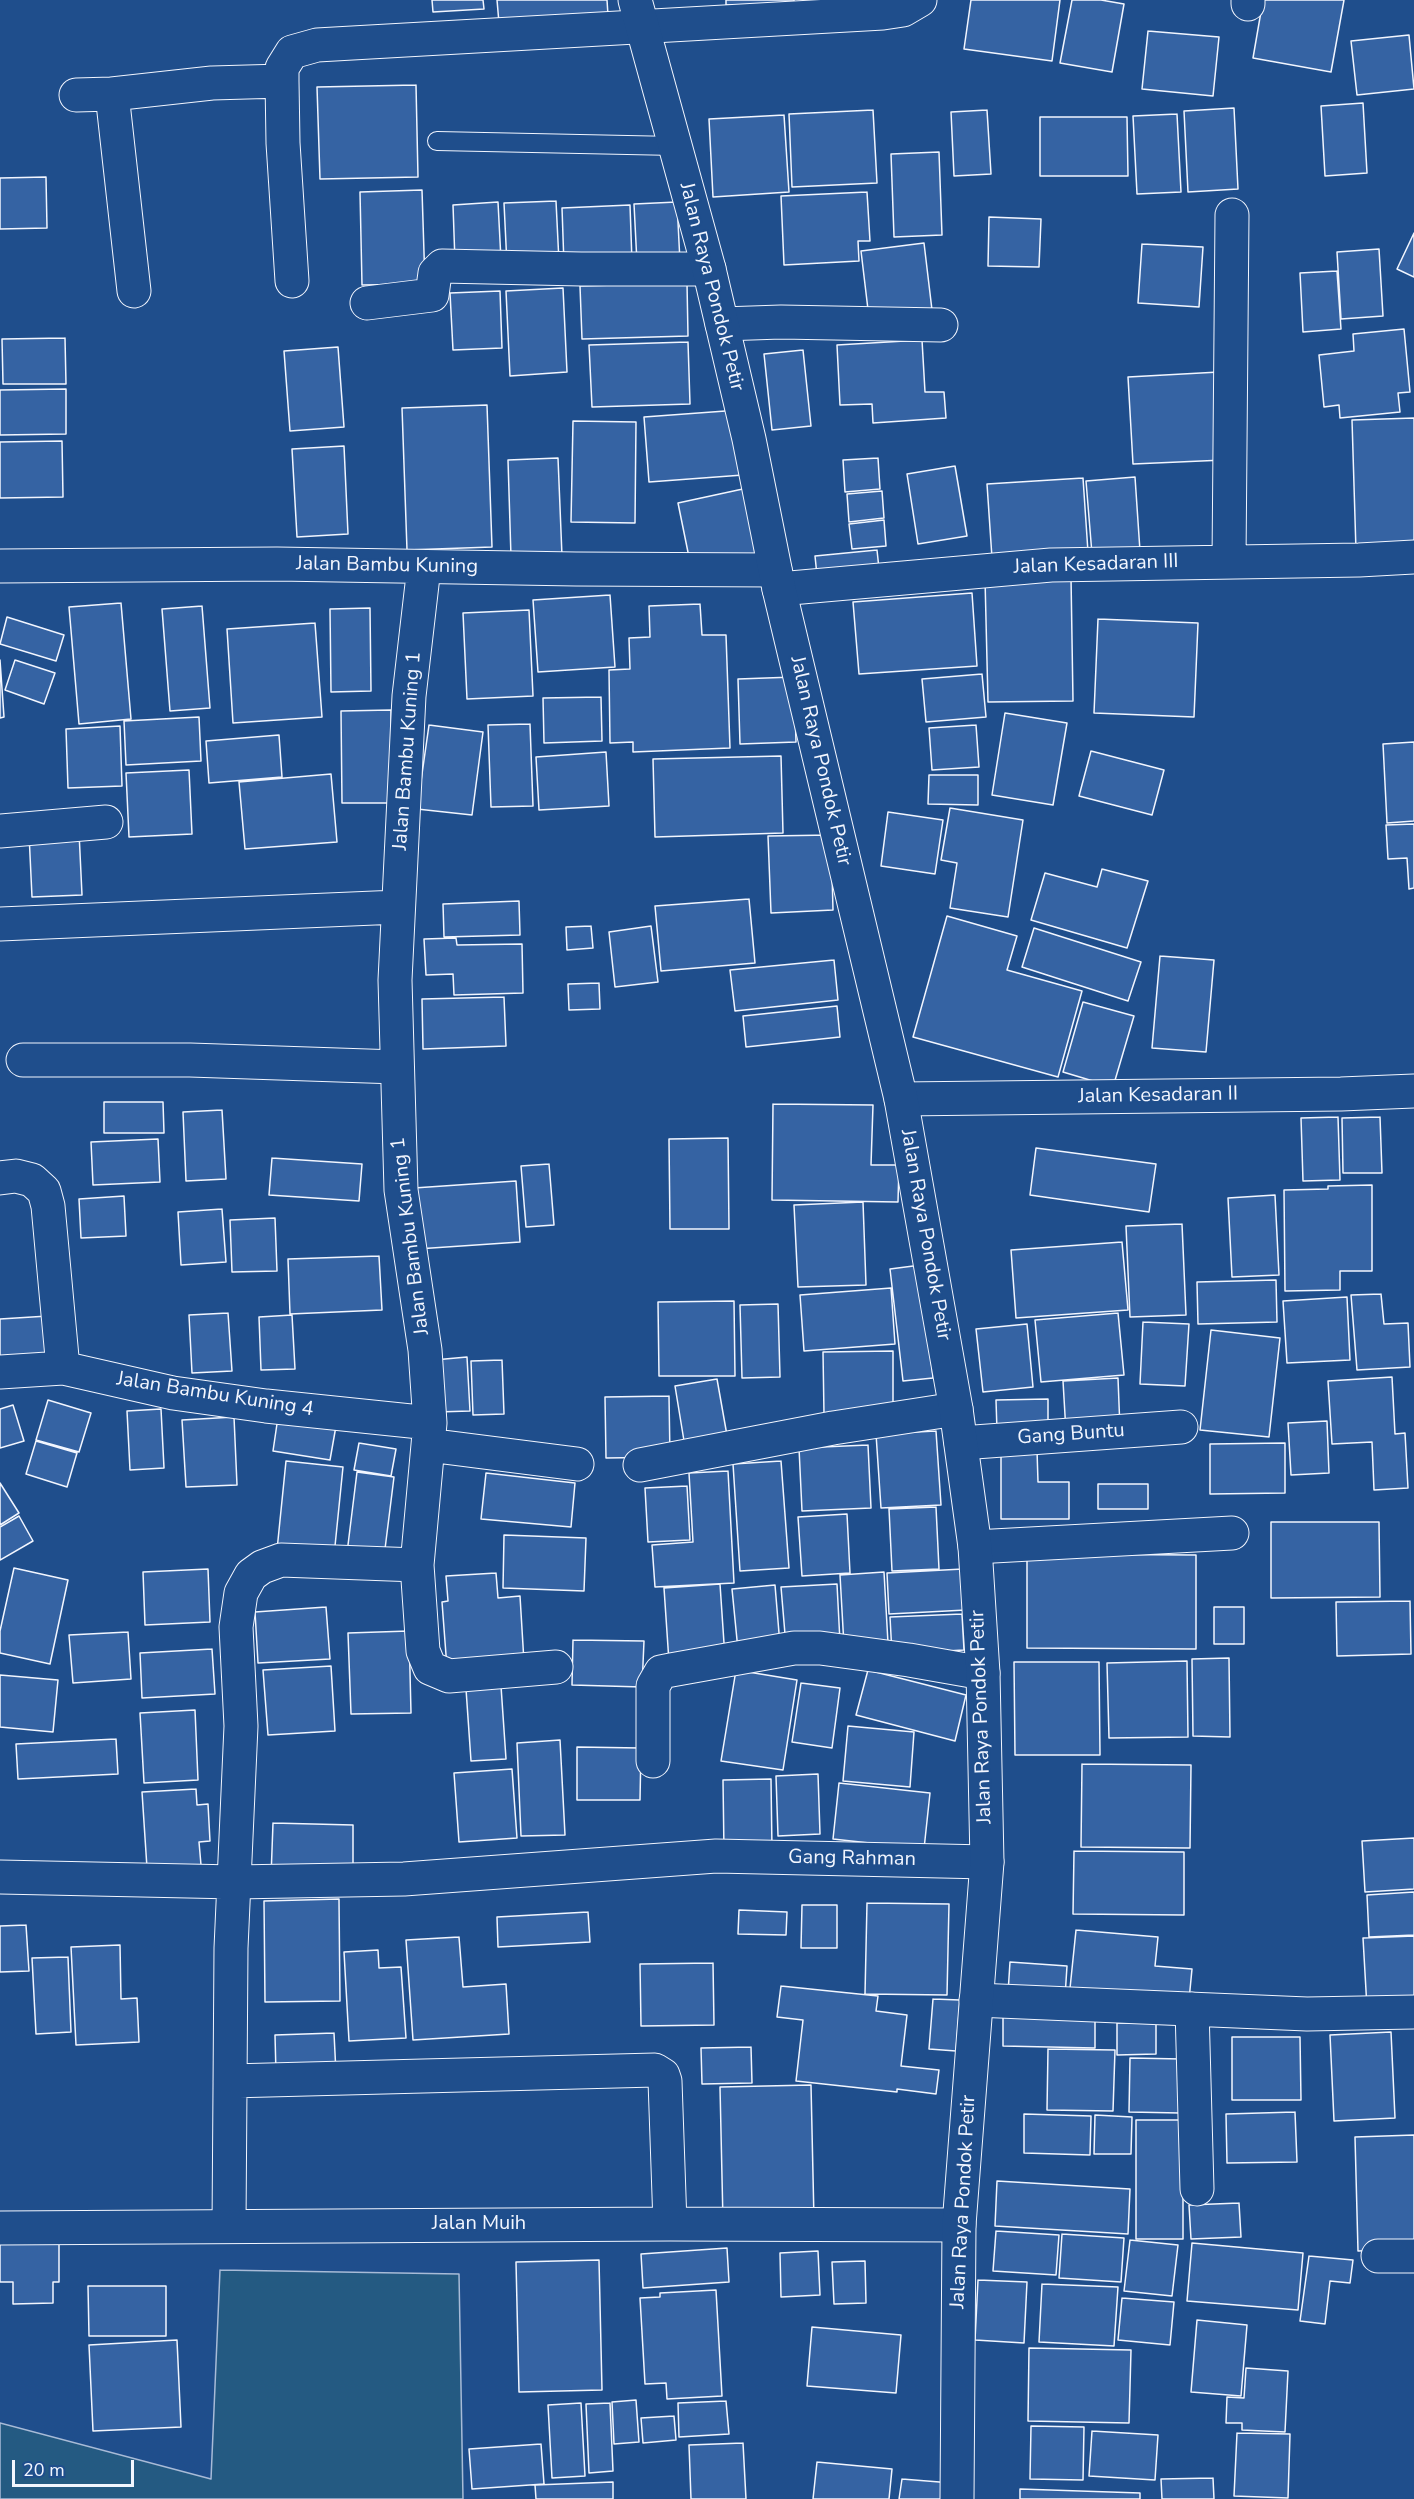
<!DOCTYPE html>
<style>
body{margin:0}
#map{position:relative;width:1414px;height:2499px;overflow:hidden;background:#1f4e8c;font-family:"Nunito Sans",sans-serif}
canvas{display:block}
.scale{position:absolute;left:12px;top:2460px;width:122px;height:27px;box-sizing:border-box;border:3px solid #f2f6ff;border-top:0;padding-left:8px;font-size:18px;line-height:21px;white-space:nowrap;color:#f2f6ff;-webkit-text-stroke:4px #1f4e8c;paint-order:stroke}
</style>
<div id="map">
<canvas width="1414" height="2499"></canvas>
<div class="scale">20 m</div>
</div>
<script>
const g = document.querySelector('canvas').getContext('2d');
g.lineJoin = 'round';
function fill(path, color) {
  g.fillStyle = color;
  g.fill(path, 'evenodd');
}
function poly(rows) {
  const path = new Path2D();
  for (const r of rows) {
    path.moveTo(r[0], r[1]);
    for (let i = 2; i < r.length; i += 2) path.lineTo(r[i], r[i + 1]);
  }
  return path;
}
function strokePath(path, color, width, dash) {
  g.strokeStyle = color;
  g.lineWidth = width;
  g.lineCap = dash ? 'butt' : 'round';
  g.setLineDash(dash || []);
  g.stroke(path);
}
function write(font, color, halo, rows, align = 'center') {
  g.font = font + ' "Nunito Sans",sans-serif';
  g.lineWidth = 4.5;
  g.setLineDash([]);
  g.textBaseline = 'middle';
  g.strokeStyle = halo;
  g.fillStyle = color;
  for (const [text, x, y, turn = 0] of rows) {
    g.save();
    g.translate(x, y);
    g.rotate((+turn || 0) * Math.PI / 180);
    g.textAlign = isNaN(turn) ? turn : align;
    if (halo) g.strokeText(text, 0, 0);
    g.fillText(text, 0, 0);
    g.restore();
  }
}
const green = poly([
 [220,2270,459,2274,463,2499,0,2499,0,2423,211,2479,220,2270]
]);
fill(green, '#245a82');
strokePath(green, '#a8bbd7', 1.5);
const building = poly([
 [432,0,483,0,484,9,433,12,432,0],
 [497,0,607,0,608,15,499,23,497,0],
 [726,0,794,0,794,5,726,5,726,0],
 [971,0,1060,0,1052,61,964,49,971,0],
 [1072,0,1101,0,1124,4,1112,72,1060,63,1072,0],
 [1263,0,1344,0,1331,72,1253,58,1263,0],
 [1148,31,1219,37,1213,96,1142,89,1148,31],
 [1409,35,1414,89,1357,95,1351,41,1409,35],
 [416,85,418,177,320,179,317,87,416,85],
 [1363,103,1367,173,1325,176,1321,106,1363,103],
 [1234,108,1238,189,1188,192,1184,111,1234,108],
 [873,110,877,183,792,187,789,114,873,110],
 [987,110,991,174,954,176,951,112,987,110],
 [1177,114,1181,192,1137,194,1133,116,1177,114],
 [784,115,789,192,713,197,709,119,784,115],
 [1040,117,1127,117,1128,176,1040,176,1040,117],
 [939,152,942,235,894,237,891,154,939,152],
 [46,177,47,228,0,229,0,178,46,177],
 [422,190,425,284,362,285,360,192,422,190],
 [867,192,870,241,858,241,859,261,784,265,781,196,867,192],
 [556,201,559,262,507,265,504,203,556,201],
 [498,202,501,260,455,262,453,205,498,202],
 [677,202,680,262,637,263,634,204,677,202],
 [630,205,632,262,564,265,562,208,630,205],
 [989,217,1041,219,1039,267,988,266,989,217],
 [1414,233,1414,277,1397,269,1414,233],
 [924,243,932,310,869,318,861,251,924,243],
 [1142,244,1203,247,1199,307,1138,303,1142,244],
 [1379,249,1383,316,1341,319,1337,252,1379,249],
 [1337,271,1341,329,1303,332,1300,273,1337,271],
 [687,283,688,336,582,339,580,286,687,283],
 [563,288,567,372,510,376,506,291,563,288],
 [500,291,502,348,453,350,450,293,500,291],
 [1404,329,1410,392,1398,393,1400,412,1340,418,1339,405,1324,407,1319,355,1354,351,1353,334,1404,329],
 [65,338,66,384,3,384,2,339,65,338],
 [922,340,925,392,944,392,946,418,873,423,872,404,840,405,837,345,922,340],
 [688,342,690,404,592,407,589,345,688,342],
 [338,347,344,427,290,431,284,351,338,347],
 [803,350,811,426,772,430,764,354,803,350],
 [1219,372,1224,460,1133,464,1128,377,1219,372],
 [66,389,66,434,0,435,0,390,66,389],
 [487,405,492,547,407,550,402,408,487,405],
 [739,410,743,475,649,482,644,417,739,410],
 [1414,418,1414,549,1356,551,1352,420,1414,418],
 [573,421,636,422,635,523,571,522,573,421],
 [62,441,63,497,0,498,0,442,62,441],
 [344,446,348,534,297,537,292,449,344,446],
 [558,458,562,556,511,557,508,460,558,458],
 [878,458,880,489,845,492,843,460,878,458],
 [955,466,967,536,918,544,907,474,955,466],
 [1135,477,1140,551,1092,554,1086,481,1135,477],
 [1083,478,1088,552,992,558,987,484,1083,478],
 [752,487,765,552,691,567,678,503,752,487],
 [882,491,884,518,849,522,847,494,882,491],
 [884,520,886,546,852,549,849,524,884,520],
 [877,550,880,578,818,585,815,556,877,550],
 [1071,577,1073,701,988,702,985,579,1071,577],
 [972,593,977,666,859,674,853,602,972,593],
 [610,595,615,667,538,672,533,600,610,595],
 [121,603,131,719,79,724,69,607,121,603],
 [700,604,702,635,726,635,730,748,633,752,633,742,610,743,609,670,630,669,629,638,650,637,649,606,700,604],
 [202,606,210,708,170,711,162,609,202,606],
 [370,608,371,691,331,692,330,609,370,608],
 [529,610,533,696,467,699,463,613,529,610],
 [7,617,64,635,56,661,0,644,7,617],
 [1098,619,1198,623,1194,717,1094,713,1098,619],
 [315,623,322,717,233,723,227,629,315,623],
 [0,660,4,717,0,718,0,660],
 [15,660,55,673,44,704,5,690,15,660],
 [982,674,986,717,926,722,922,679,982,674],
 [794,677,796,742,740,744,738,679,794,677],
 [601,697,602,741,544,743,543,698,601,697],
 [391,710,391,803,342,803,341,711,391,710],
 [1005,713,1067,723,1053,805,992,795,1005,713],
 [199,717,201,761,126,765,124,721,199,717],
 [530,724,533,806,491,807,488,725,530,724],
 [429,725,483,732,472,815,417,809,429,725],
 [976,725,979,767,932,770,929,728,976,725],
 [120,726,122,786,68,788,66,729,120,726],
 [279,735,282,777,209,783,206,741,279,735],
 [1414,742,1414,821,1387,823,1383,744,1414,742],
 [1091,751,1164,770,1152,815,1079,796,1091,751],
 [606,752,609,806,539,810,536,757,606,752],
 [781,756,783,833,655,837,653,759,781,756],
 [189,770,192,834,129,837,126,773,189,770],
 [331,774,337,842,245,849,239,782,331,774],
 [929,775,978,775,978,805,928,804,929,775],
 [950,808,1023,820,1008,917,950,908,957,863,941,860,950,808],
 [888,812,943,820,935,874,881,866,888,812],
 [1414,824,1414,888,1409,889,1407,858,1388,859,1386,825,1414,824],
 [79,832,82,895,32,897,29,834,79,832],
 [831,835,833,910,771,913,768,836,831,835],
 [1102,869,1148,881,1127,948,1031,920,1045,873,1097,887,1102,869],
 [749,899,755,963,661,971,655,906,749,899],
 [519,901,520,935,444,937,443,904,519,901],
 [947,916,1017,936,1007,970,1082,991,1058,1077,913,1037,947,916],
 [591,926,593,948,567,950,566,927,591,926],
 [651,926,658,982,615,987,609,932,651,926],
 [1034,928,1141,962,1128,1001,1022,967,1034,928],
 [456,938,457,945,522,944,523,993,454,995,453,974,426,975,424,939,456,938],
 [1160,956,1214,960,1206,1052,1152,1048,1160,956],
 [834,960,838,1000,735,1011,730,970,834,960],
 [599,983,600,1009,569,1010,568,984,599,983],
 [504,997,506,1046,423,1049,422,999,504,997],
 [1083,1002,1134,1016,1113,1087,1063,1072,1083,1002],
 [837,1006,840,1037,746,1047,743,1016,837,1006],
 [104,1102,163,1102,164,1133,104,1133,104,1102],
 [773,1104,873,1105,871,1165,899,1165,898,1202,772,1200,773,1104],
 [222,1110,226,1179,186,1181,183,1112,222,1110],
 [1338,1117,1340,1180,1303,1181,1301,1118,1338,1117],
 [1380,1117,1382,1173,1343,1173,1342,1118,1380,1117],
 [728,1138,729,1229,670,1229,669,1139,728,1138],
 [158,1139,160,1182,93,1185,91,1142,158,1139],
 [1036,1148,1156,1164,1149,1212,1030,1195,1036,1148],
 [272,1158,362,1164,359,1201,269,1195,272,1158],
 [549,1164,554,1225,526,1227,521,1166,549,1164],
 [516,1181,520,1242,417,1249,414,1188,516,1181],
 [1372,1185,1372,1271,1340,1271,1340,1290,1285,1291,1284,1190,1328,1189,1328,1186,1372,1185],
 [1275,1195,1279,1275,1232,1277,1228,1198,1275,1195],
 [124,1196,126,1236,81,1238,79,1199,124,1196],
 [863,1202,866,1285,798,1287,794,1205,863,1202],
 [222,1209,226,1262,181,1265,178,1212,222,1209],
 [275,1218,277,1271,232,1272,230,1220,275,1218],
 [1182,1224,1186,1315,1130,1317,1126,1226,1182,1224],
 [1122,1242,1128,1310,1016,1318,1011,1250,1122,1242],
 [379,1256,382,1310,290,1314,288,1259,379,1256],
 [921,1265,933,1378,903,1381,890,1269,921,1265],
 [1276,1280,1277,1322,1198,1324,1197,1282,1276,1280],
 [891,1288,895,1344,804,1351,800,1295,891,1288],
 [1381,1294,1384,1324,1408,1323,1410,1367,1357,1370,1351,1295,1381,1294],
 [1347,1297,1350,1360,1287,1363,1283,1301,1347,1297],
 [734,1301,735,1376,659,1376,658,1302,734,1301],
 [778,1304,780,1377,742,1378,740,1305,778,1304],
 [228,1313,232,1371,192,1373,189,1315,228,1313],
 [1118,1313,1124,1375,1041,1382,1035,1320,1118,1313],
 [292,1315,295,1369,261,1370,259,1317,292,1315],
 [48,1316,50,1365,0,1370,0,1319,48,1316],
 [1143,1322,1189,1324,1185,1386,1140,1384,1143,1322],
 [1027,1324,1033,1387,983,1392,976,1329,1027,1324],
 [1211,1330,1280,1338,1269,1437,1200,1430,1211,1330],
 [893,1351,893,1414,824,1415,823,1352,893,1351],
 [467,1357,470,1411,437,1412,434,1360,467,1357],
 [502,1360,504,1414,473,1415,471,1361,502,1360],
 [1392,1377,1395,1434,1405,1433,1408,1488,1374,1490,1372,1442,1332,1444,1328,1381,1392,1377],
 [1118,1378,1120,1429,1066,1432,1063,1381,1118,1378],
 [717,1379,728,1441,685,1447,675,1386,717,1379],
 [669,1396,670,1457,606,1458,605,1397,669,1396],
 [1048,1399,1048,1430,997,1431,996,1400,1048,1399],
 [48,1400,91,1413,79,1452,36,1440,48,1400],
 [13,1405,24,1441,0,1448,0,1409,13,1405],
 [161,1409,164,1468,130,1470,127,1411,161,1409],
 [234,1417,237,1485,186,1487,182,1420,234,1417],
 [278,1417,336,1426,330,1460,273,1451,278,1417],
 [1327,1421,1329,1473,1291,1475,1288,1423,1327,1421],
 [936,1431,941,1505,881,1508,876,1434,936,1431],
 [36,1441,77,1453,67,1487,26,1474,36,1441],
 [359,1443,396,1449,391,1476,354,1470,359,1443],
 [1285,1443,1285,1493,1210,1494,1210,1444,1285,1443],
 [868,1445,871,1508,802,1511,799,1448,868,1445],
 [1001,1449,1037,1450,1038,1482,1069,1482,1069,1519,1001,1519,1001,1449],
 [286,1461,343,1467,334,1556,277,1550,286,1461],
 [781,1461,789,1568,740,1571,733,1464,781,1461],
 [728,1471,734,1583,655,1587,652,1545,693,1542,689,1473,728,1471],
 [357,1472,394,1477,384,1557,347,1553,357,1472],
 [486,1473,575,1483,571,1527,481,1519,486,1473],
 [0,1483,19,1513,0,1525,0,1483],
 [1098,1484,1148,1484,1148,1509,1098,1509,1098,1484],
 [687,1486,690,1540,648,1542,645,1488,687,1486],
 [936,1507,939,1569,892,1571,889,1509,936,1507],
 [847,1514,850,1573,802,1576,798,1517,847,1514],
 [19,1516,33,1541,0,1560,0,1527,19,1516],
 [1271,1522,1379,1522,1380,1597,1271,1598,1271,1522],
 [504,1535,586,1538,584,1591,503,1588,504,1535],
 [1027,1554,1196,1555,1196,1649,1027,1648,1027,1554],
 [14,1568,68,1580,50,1664,0,1653,0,1631,14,1568],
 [208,1569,210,1622,145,1625,143,1572,208,1569],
 [963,1569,966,1610,889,1614,887,1573,963,1569],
 [884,1572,888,1643,844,1646,840,1575,884,1572],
 [496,1573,498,1598,520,1596,524,1662,447,1668,442,1602,448,1601,446,1576,496,1573],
 [720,1584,725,1658,669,1662,664,1588,720,1584],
 [837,1584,840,1642,786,1646,781,1587,837,1584],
 [775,1585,780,1645,738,1650,732,1589,775,1585],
 [1410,1601,1411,1654,1337,1656,1336,1602,1410,1601],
 [326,1607,330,1659,258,1663,255,1612,326,1607],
 [1214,1607,1244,1607,1244,1644,1214,1644,1214,1607],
 [962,1614,964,1650,892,1654,890,1617,962,1614],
 [409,1631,411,1713,351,1714,348,1633,409,1631],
 [128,1632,131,1679,73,1683,69,1635,128,1632],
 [573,1640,644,1641,642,1687,572,1685,573,1640],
 [212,1649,215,1694,142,1698,140,1653,212,1649],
 [1229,1658,1230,1737,1193,1736,1192,1659,1229,1658],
 [1187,1661,1188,1737,1109,1738,1107,1663,1187,1661],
 [1014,1662,1099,1662,1100,1755,1015,1755,1014,1662],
 [331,1666,335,1731,268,1735,263,1670,331,1666],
 [736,1670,797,1680,783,1770,721,1761,736,1670],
 [868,1670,966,1695,955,1741,856,1715,868,1670],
 [0,1675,58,1680,53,1732,0,1727,0,1675],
 [801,1683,840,1688,832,1748,792,1742,801,1683],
 [501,1686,506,1759,471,1761,466,1689,501,1686],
 [195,1710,198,1780,144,1783,140,1713,195,1710],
 [848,1726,914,1732,910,1787,843,1781,848,1726],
 [116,1739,118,1774,18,1779,16,1744,116,1739],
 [560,1740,565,1835,521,1836,517,1743,560,1740],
 [577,1747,641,1748,640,1800,577,1800,577,1747],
 [1082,1764,1191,1765,1190,1848,1081,1847,1082,1764],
 [512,1769,517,1838,459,1842,454,1773,512,1769],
 [818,1774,820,1834,778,1836,776,1776,818,1774],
 [771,1779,772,1850,724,1852,723,1780,771,1779],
 [839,1783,930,1793,924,1849,833,1839,839,1783],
 [196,1789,197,1805,208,1804,210,1841,199,1842,201,1865,147,1868,142,1792,196,1789],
 [273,1823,353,1825,353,1879,271,1877,273,1823],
 [1414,1838,1414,1889,1365,1892,1362,1841,1414,1838],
 [1074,1851,1184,1852,1184,1915,1073,1914,1074,1851],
 [1414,1892,1414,1935,1369,1937,1367,1895,1414,1892],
 [339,1899,340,2001,265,2002,264,1901,339,1899],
 [867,1903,949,1904,947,1995,865,1994,867,1903],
 [802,1905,837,1905,837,1948,801,1948,802,1905],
 [739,1910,787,1912,786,1935,738,1934,739,1910],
 [588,1912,590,1942,498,1947,497,1917,588,1912],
 [26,1925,29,1971,0,1972,0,1926,26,1925],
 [1076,1930,1158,1937,1155,1966,1192,1969,1189,2000,1069,1998,1076,1930],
 [1414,1936,1414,2006,1367,2008,1363,1938,1414,1936],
 [459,1937,463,1987,506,1984,509,2034,413,2040,406,1940,459,1937],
 [120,1945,121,1999,137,1998,139,2042,76,2045,71,1947,120,1945],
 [378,1950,379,1968,401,1967,406,2038,349,2041,344,1952,378,1950],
 [68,1957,71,2032,36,2034,32,1958,68,1957],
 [1010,1962,1067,1966,1065,1997,1008,1993,1010,1962],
 [713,1963,714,2025,641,2026,640,1964,713,1963],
 [781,1986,878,1996,876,2011,907,2015,901,2066,939,2070,936,2094,897,2089,897,2092,796,2081,803,2020,777,2017,781,1986],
 [933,1999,960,2000,956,2051,929,2049,933,1999],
 [1003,2014,1095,2015,1095,2048,1003,2046,1003,2014],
 [1117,2023,1156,2023,1156,2054,1117,2055,1117,2023],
 [1391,2032,1395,2118,1334,2121,1330,2035,1391,2032],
 [334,2033,336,2073,276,2074,275,2035,334,2033],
 [1232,2037,1300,2037,1301,2100,1232,2100,1232,2037],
 [751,2047,752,2083,702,2084,701,2048,751,2047],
 [1048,2049,1115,2050,1113,2111,1047,2110,1048,2049],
 [1130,2058,1182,2059,1180,2113,1129,2112,1130,2058],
 [811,2085,814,2220,723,2222,720,2087,811,2085],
 [1295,2112,1297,2162,1227,2163,1226,2114,1295,2112],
 [1024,2114,1091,2116,1090,2155,1024,2153,1024,2114],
 [1095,2115,1132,2117,1131,2154,1094,2154,1095,2115],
 [1136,2120,1183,2120,1183,2239,1136,2239,1136,2120],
 [1414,2135,1414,2249,1358,2251,1355,2137,1414,2135],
 [997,2181,1130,2189,1128,2234,995,2226,997,2181],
 [1239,2203,1241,2237,1191,2239,1189,2205,1239,2203],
 [996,2231,1059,2235,1056,2275,993,2271,996,2231],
 [1062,2234,1124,2238,1121,2282,1059,2278,1062,2234],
 [59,2240,59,2282,53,2282,53,2303,13,2304,13,2282,0,2282,0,2241,59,2240],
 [1130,2240,1178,2245,1172,2296,1124,2291,1130,2240],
 [1192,2243,1303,2253,1298,2310,1187,2301,1192,2243],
 [727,2248,729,2282,643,2288,641,2254,727,2248],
 [818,2251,820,2295,781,2297,780,2253,818,2251],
 [1309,2256,1353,2260,1350,2283,1330,2281,1325,2324,1300,2321,1309,2256],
 [599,2260,602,2390,519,2392,516,2262,599,2260],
 [865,2261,866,2303,834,2304,832,2262,865,2261],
 [978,2280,1027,2282,1024,2343,975,2340,978,2280],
 [1042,2284,1118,2287,1114,2346,1039,2342,1042,2284],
 [88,2286,166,2286,166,2336,89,2336,88,2286],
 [716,2290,722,2396,667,2399,666,2383,645,2384,640,2298,660,2297,660,2293,716,2290],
 [1122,2298,1174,2302,1170,2345,1118,2340,1122,2298],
 [1197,2320,1247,2325,1241,2396,1191,2392,1197,2320],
 [812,2327,901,2335,896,2393,807,2386,812,2327],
 [177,2340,181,2427,93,2431,89,2345,177,2340],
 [1029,2348,1131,2350,1129,2423,1028,2421,1029,2348],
 [1246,2368,1288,2371,1285,2432,1242,2430,1242,2423,1226,2423,1227,2397,1244,2398,1246,2368],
 [636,2400,639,2442,614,2444,612,2402,636,2400],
 [726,2401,729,2434,679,2437,678,2403,726,2401],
 [581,2403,585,2476,552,2478,548,2405,581,2403],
 [610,2403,613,2471,589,2473,586,2404,610,2403],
 [674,2416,676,2440,643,2443,641,2418,674,2416],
 [1031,2426,1084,2427,1083,2480,1030,2479,1031,2426],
 [1092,2431,1158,2435,1155,2480,1089,2476,1092,2431],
 [1237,2433,1290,2434,1288,2498,1234,2496,1237,2433],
 [743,2443,746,2499,691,2499,689,2445,743,2443],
 [541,2444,544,2484,472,2489,469,2449,541,2444],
 [817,2462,892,2469,889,2499,813,2499,817,2462],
 [1213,2478,1214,2499,1162,2499,1161,2479,1213,2478],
 [902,2479,952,2483,951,2499,899,2499,902,2479],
 [613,2482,613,2499,536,2499,535,2485,613,2482],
 [1020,2489,1140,2493,1140,2499,1020,2499,1020,2489]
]);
fill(building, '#3563a3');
strokePath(building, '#f2f6ff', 1.5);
const lane = poly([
 [437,141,675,146]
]);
const street = poly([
 [1248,4,1248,0],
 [282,81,283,143,292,281],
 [112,94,134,291],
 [76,95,112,94,212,83,282,81,282,68,292,52,317,45,883,13,903,10,920,0],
 [367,303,432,295,435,273,442,266,581,269,709,269],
 [722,324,781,322,941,325],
 [1229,561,1232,215],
 [0,566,277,564,576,569,775,570],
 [424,567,409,696,395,980,401,1190,425,1350,430,1423,417,1565,423,1651,430,1668,449,1676,556,1667],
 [779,589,1051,565,1359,560,1414,557],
 [0,831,106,822],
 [0,924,398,907],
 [23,1060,190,1060,397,1067],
 [901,1099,1341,1094,1414,1091],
 [0,1178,16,1176,32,1180,44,1191,48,1206,63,1368],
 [0,1372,63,1368,173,1393,266,1406,430,1423],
 [961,1443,1181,1427],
 [428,1445,577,1464],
 [640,1465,833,1428,956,1409],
 [975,1547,1232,1533],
 [653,1761,653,1686,661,1672,671,1670,794,1648,820,1648,909,1660,983,1673],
 [0,1877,235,1882,404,1879,716,1856,987,1862],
 [976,2000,1307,2014,1414,2012],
 [1192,2009,1197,2189],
 [230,2081,655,2070,663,2075,665,2081,670,2224],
 [229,2226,231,1948,241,1726,236,1627,241,1593,251,1575,262,1567,281,1560,417,1565],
 [0,2228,670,2224,959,2225],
 [1378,2256,1414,2256]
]);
const secondary = poly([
 [635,0,709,269,749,439,779,589,901,1099,956,1409,975,1547,983,1673,987,1862,959,2225,957,2499]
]);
strokePath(lane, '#f2f6ff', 20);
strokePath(street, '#f2f6ff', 35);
strokePath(secondary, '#f2f6ff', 35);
strokePath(lane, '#1f4e8c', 18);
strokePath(street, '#1f4e8c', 33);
strokePath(secondary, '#1f4e8c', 33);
write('20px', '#f2f6ff', '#1f4e8c', [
 ["Jalan Raya Pondok Petir",711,287,76],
 ["Jalan Kesadaran III",1096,565,-2],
 ["Jalan Bambu Kuning",387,566,1],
 ["Jalan Bambu Kuning 1",408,751,-86],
 ["Jalan Raya Pondok Petir",820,761,77],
 ["Jalan Kesadaran II",1158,1096,-1],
 ["Jalan Raya Pondok Petir",925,1235,80],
 ["Jalan Bambu Kuning 1",411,1236,-97],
 ["Jalan Bambu Kuning 4",215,1395,9],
 ["Gang Buntu",1071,1435,-4],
 ["Jalan Raya Pondok Petir",982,1717,-92],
 ["Gang Rahman",852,1859,1],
 ["Jalan Raya Pondok Petir",964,2202,-87],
 ["Jalan Muih",479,2224]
]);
</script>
